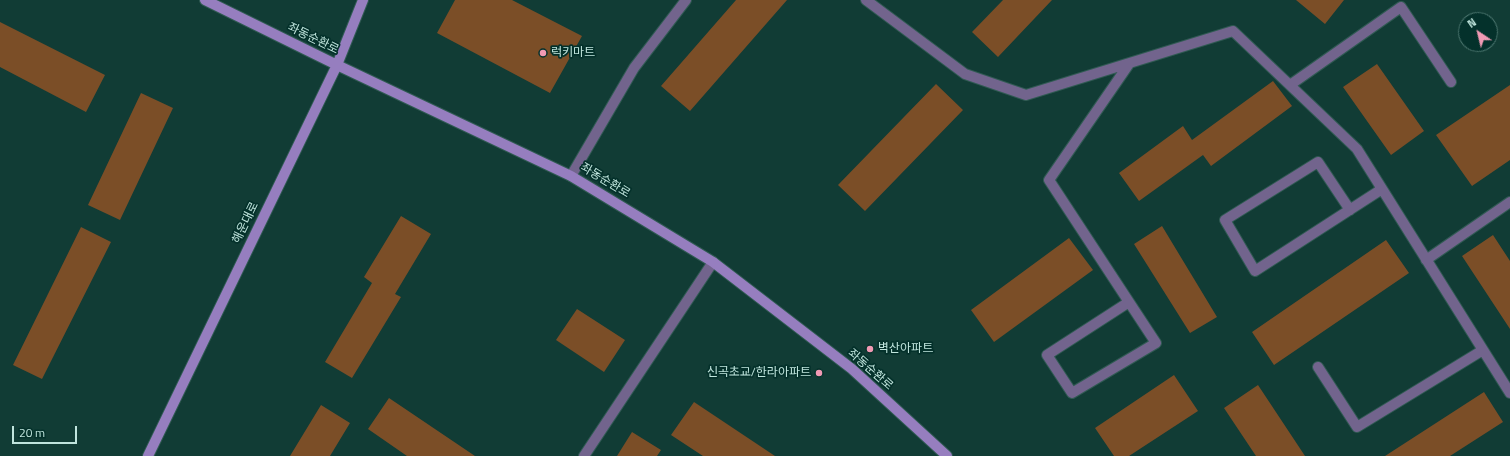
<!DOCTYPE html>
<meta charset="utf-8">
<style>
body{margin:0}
#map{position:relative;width:1510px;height:456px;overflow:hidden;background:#113c35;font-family:"Titillium Web",sans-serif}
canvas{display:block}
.north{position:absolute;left:1458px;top:12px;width:40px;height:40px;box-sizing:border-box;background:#04312b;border:1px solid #4f7972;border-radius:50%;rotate:325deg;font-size:11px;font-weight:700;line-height:16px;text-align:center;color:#c0e5dd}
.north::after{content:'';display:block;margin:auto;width:14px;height:18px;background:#f19ab4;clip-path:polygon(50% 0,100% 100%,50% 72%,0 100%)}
.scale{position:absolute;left:12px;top:426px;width:65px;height:18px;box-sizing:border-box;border:2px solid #c0e5dd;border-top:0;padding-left:5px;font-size:12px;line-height:14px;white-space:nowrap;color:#c0e5dd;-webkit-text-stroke:3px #04312b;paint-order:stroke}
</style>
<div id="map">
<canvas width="1510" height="456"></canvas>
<div class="north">N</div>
<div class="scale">20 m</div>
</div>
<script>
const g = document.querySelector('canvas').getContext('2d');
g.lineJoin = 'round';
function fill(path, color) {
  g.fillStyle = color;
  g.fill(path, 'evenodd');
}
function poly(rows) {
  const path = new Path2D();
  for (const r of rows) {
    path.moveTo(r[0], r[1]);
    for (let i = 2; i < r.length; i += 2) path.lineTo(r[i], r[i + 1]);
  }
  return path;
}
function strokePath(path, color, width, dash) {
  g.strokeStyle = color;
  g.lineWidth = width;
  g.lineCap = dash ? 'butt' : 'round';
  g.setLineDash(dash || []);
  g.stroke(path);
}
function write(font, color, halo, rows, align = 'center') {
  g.font = font + ' "Titillium Web","Noto Sans KR",sans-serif';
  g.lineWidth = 3.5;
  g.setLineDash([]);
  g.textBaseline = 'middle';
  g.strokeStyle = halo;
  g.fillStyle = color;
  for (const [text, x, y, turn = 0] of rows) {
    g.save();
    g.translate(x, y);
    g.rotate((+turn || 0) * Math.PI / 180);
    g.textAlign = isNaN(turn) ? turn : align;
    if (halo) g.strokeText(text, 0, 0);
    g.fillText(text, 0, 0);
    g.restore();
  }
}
fill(poly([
 [455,0,512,0,582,36,550,93,437,33],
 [736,0,787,0,690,111,661,86],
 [1003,0,1052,0,998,57,972,32],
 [1296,0,1344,0,1325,24],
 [0,22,105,75,86,112,0,67],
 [1377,64,1424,131,1391,155,1343,87],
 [1273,81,1292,106,1211,166,1203,155,1139,201,1119,173,1183,126,1192,140],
 [936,84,963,110,865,211,838,185],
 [1510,85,1510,160,1472,186,1436,135],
 [141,93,173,108,120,220,88,205],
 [401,216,431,234,395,294,401,297,352,378,325,362,372,283,364,277],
 [1162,226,1217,317,1190,333,1134,244],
 [81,227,111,242,42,379,13,365],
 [1493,235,1510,261,1510,329,1462,256],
 [1069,238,1093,270,994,342,971,310],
 [1386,240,1409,273,1274,365,1252,332],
 [577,309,625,340,604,372,556,340],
 [1174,375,1198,411,1129,456,1114,456,1095,428],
 [1258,385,1305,456,1256,456,1224,408],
 [1484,392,1503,422,1450,456,1385,456],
 [389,398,475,456,407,456,368,429],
 [694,402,775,456,703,456,671,435],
 [321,405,350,423,330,456,290,456],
 [632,432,661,450,657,456,617,456]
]), '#7b4e27');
const lane = poly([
 [866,0,965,74,1026,95,1233,31,1357,149,1510,393],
 [1129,64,1049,180,1129,302,1156,343,1072,393,1047,355,1129,302],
 [1290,85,1401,7,1451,82],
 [571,176,634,68,686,0],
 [1350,210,1318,162,1225,220,1255,271,1382,189],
 [1426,260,1510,202],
 [1318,367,1357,427,1483,350],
 [584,456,713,262]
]);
const secondary = poly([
 [205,0,337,65,571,176,713,262,852,369,947,456],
 [148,456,337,65,363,0]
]);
strokePath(lane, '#305a53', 12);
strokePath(secondary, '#305a53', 12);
strokePath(lane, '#72648d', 10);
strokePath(secondary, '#967ebf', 10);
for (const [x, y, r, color] of [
 [543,53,4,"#f19ab4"],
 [870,349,4,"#f19ab4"],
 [819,373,4,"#f19ab4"]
]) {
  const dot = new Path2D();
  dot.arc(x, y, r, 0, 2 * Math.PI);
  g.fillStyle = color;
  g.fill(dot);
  strokePath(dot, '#04312b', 1.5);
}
write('12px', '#c0e5dd', '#04312b', [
 ["좌동순환로",313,39,26],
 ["좌동순환로",605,181,31],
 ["해운대로",246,223,-64],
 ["좌동순환로",870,370,41]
]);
write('12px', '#c0e5dd', '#04312b', [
 ["럭키마트",551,53],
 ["벽산아파트",878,349],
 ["신곡초교/한라아파트",811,373,"right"]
], 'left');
</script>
